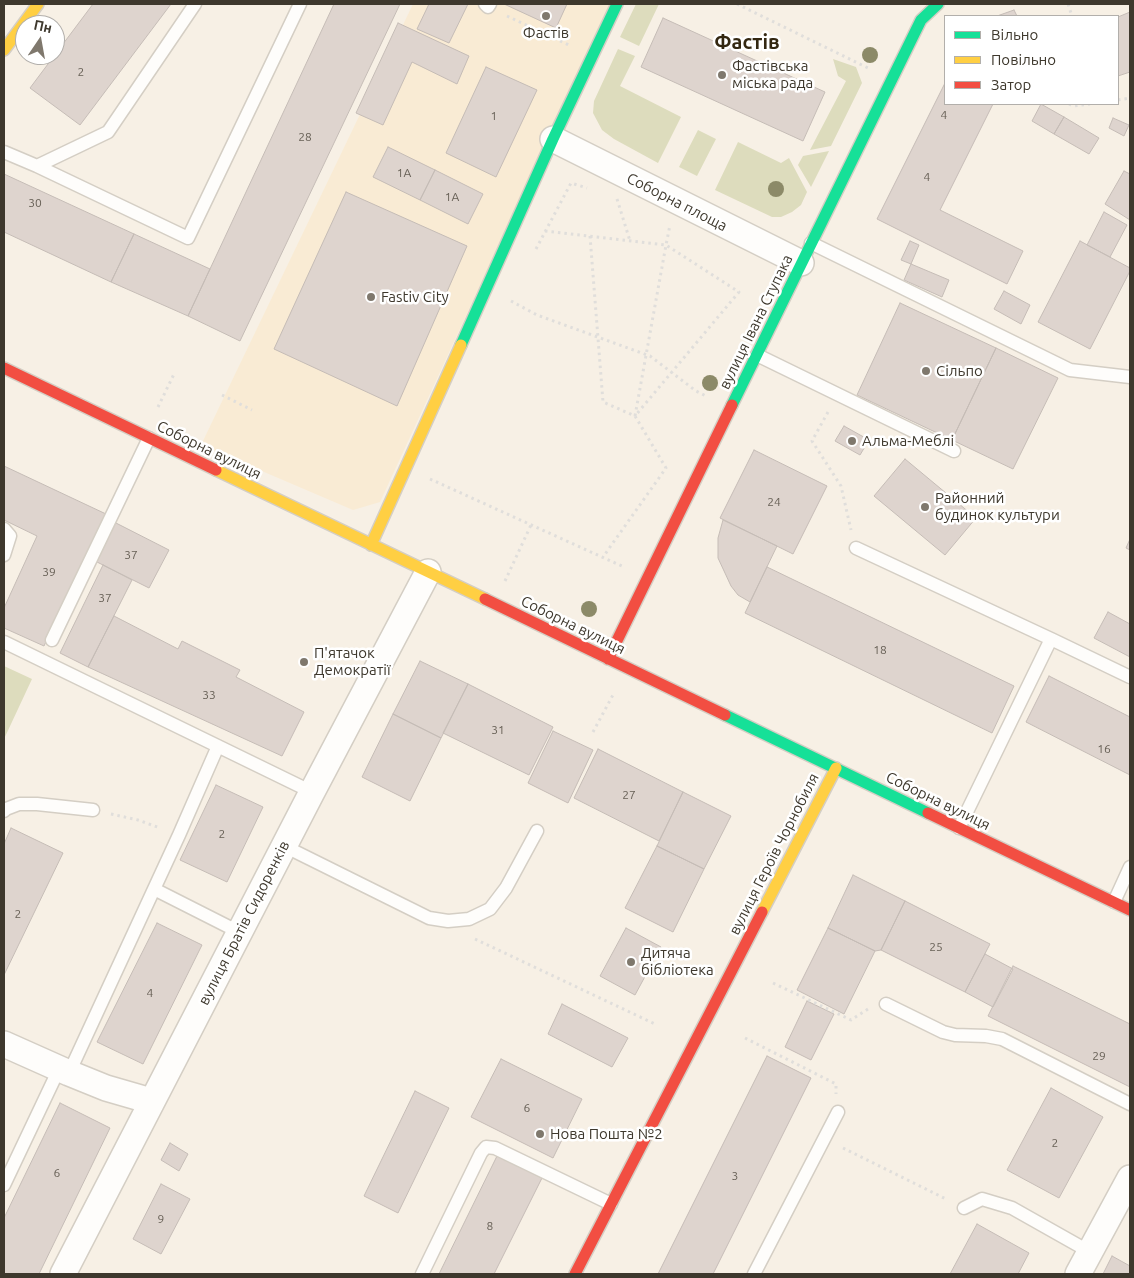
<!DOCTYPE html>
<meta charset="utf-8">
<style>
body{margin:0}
#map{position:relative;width:1134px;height:1278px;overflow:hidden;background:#f7f0e5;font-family:Ubuntu,sans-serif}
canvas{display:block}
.frame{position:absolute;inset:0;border:5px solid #3e382d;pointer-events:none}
.legend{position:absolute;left:944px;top:15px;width:175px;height:90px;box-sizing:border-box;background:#fff;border:1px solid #b2afab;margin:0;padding:6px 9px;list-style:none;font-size:15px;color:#3e382d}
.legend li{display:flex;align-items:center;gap:10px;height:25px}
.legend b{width:25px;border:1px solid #b2afab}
.north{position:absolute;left:15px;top:15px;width:50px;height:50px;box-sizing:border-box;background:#fff;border:1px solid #b2afab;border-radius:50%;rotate:12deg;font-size:14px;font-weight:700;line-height:20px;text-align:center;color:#3e382d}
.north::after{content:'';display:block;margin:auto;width:18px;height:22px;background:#7f786d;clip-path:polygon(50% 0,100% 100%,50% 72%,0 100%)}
</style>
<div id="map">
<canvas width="1134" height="1278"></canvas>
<div class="frame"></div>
<ul class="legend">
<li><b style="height:6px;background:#16e098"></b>Вільно</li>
<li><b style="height:6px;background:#ffcf43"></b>Повільно</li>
<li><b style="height:6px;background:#f24e42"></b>Затор</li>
</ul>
<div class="north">Пн</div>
</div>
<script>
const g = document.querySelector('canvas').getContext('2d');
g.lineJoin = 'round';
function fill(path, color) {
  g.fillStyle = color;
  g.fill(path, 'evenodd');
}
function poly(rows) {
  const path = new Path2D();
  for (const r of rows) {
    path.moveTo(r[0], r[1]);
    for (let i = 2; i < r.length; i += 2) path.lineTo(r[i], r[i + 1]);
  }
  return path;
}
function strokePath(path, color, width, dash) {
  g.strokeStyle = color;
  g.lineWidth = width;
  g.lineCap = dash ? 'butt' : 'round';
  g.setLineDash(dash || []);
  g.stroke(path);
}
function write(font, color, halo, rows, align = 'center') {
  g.font = font + ' Ubuntu,sans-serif';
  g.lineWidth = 5;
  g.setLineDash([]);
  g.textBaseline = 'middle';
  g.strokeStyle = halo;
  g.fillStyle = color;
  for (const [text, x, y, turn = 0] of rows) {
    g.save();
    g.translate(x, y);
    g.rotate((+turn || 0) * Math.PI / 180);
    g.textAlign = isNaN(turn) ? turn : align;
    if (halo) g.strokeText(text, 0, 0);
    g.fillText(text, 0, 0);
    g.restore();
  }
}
fill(poly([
 [413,4,610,4,380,502,353,510,201,445]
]), '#f9ebd4');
fill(poly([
 [636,4,659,4,639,46,620,37],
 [618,49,635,56,620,86,681,117,658,163,614,139,602,130,593,113,594,101],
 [833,59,856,67,862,83,831,146,810,150,846,81,838,76],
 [698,130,716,139,697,176,679,167],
 [738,142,781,163,789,158,807,192,801,205,792,212,781,217,772,217,715,190],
 [829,151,811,187,798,165,803,156],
 [4,666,32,679,4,739]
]), '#dddcbd');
const building = poly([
 [93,4,171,4,80,125,30,88,93,4],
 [334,4,400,4,240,341,188,316,334,4],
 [429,4,468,4,449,43,417,29,429,4],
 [504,4,567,4,556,28,504,4],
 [1014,10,1017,16,997,16,1014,10],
 [1130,12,1130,72,1118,76,1118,17,1130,12],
 [663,18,825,92,803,141,641,67,663,18],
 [398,23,469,56,457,84,412,62,383,125,356,113,398,23],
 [486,67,537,90,496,177,446,153,486,67],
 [945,83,945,104,993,104,940,210,1023,251,1007,284,877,219,945,83],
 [1041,104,1064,117,1054,134,1032,121,1041,104],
 [1064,117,1099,138,1089,154,1054,134,1064,117],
 [1113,118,1129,125,1124,136,1109,128,1113,118],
 [388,147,435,170,420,200,373,177,388,147],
 [435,170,483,194,468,224,420,200,435,170],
 [1124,171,1130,174,1130,220,1105,204,1124,171],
 [4,174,134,234,111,282,4,232,4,174],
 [346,192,467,246,397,406,274,349,346,192],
 [1104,212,1127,225,1110,257,1087,245,1104,212],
 [134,234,210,269,188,316,111,282,134,234],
 [910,241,919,245,911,264,901,260,910,241],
 [1080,241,1130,268,1130,271,1090,349,1038,322,1080,241],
 [911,264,949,280,942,297,904,280,911,264],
 [1004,291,1030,305,1021,324,994,309,1004,291],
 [900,303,996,348,952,440,857,395,900,303],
 [996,348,1058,378,1013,469,952,440,996,348],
 [844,426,869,440,860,455,835,441,844,426],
 [754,450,827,486,793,554,720,518,754,450],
 [905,459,976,518,945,555,874,496,905,459],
 [4,466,106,514,44,646,4,628,4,608,37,536,4,520,4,466],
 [723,520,777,546,750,602,738,595,731,586,718,558,718,538,723,520],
 [114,522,169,550,149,588,93,560,114,522],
 [1130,539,1130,550,1126,548,1130,539],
 [103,565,132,580,88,667,60,653,103,565],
 [767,567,1014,686,992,733,745,613,767,567],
 [1108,612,1130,624,1130,657,1094,638,1108,612],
 [114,616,178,649,182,641,240,670,236,677,304,712,282,756,88,667,114,616],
 [420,661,468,684,441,738,393,714,420,661],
 [1049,676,1130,717,1130,775,1026,722,1049,676],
 [468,684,553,727,529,775,443,733,468,684],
 [393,714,441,738,410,801,362,777,393,714],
 [553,731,593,750,568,803,528,783,553,731],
 [598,749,683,792,659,841,574,798,598,749],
 [216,785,263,807,227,882,180,860,216,785],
 [683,792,731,816,704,869,657,846,683,792],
 [11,828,63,853,4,975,4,844,11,828],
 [657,846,704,869,673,932,625,908,657,846],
 [853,875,905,901,881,950,875,951,828,928,853,875],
 [905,901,990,944,965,992,881,950,905,901],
 [157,923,202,945,143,1064,97,1042,157,923],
 [626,928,661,947,635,995,600,976,626,928],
 [828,928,875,951,844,1014,797,990,828,928],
 [985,954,1013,969,993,1007,965,992,985,954],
 [1013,966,1130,1024,1130,1087,988,1016,1013,966],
 [807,1001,834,1014,811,1060,785,1047,807,1001],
 [562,1004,628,1038,612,1067,548,1034,562,1004],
 [767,1056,811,1078,713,1274,658,1274,767,1056],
 [501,1059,582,1099,553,1158,471,1117,501,1059],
 [1051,1088,1103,1117,1059,1198,1007,1170,1051,1088],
 [415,1091,449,1108,398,1213,364,1196,415,1091],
 [60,1103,110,1128,39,1274,4,1274,4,1218,60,1103],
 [170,1143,188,1154,179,1171,161,1160,170,1143],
 [497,1156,542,1178,494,1274,439,1274,497,1156],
 [161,1184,190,1199,161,1254,133,1239,161,1184],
 [977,1224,1029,1253,1018,1274,950,1274,977,1224],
 [1112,1256,1130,1266,1130,1274,1103,1274,1112,1256]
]);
fill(building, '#ded4ce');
strokePath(building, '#c5bcb6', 1);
const lane = poly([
 [485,4,488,7,490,4],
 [4,152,37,166,188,238,300,4],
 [37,166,108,132,195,4],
 [811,243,1070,370,1130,377],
 [757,355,954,451],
 [4,529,10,536,4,555],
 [856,548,1051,639],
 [52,640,149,438],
 [4,642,312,792],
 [4,811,6,809,19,804,37,804,93,810],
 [959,828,1051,639,1130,677],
 [284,846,429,918,448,921,469,919,490,909,506,888,537,831],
 [154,889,239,932],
 [1114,902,1130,867],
 [886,1004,943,1032,955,1035,986,1036,1002,1039,1130,1104],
 [69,1073,179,835,218,746],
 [4,1185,59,1069],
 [964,1208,982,1199,1012,1208,1090,1252],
 [422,1274,481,1153,486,1147,495,1148,611,1204],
 [754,1274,838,1112]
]);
const street = poly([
 [553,139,801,263],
 [4,1044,69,1073,106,1088,151,1101],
 [63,1274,312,792,428,572],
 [1078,1274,1130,1178]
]);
const fast = poly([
 [461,345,553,139,617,4],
 [732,405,921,20,938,4],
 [725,715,928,813]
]);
const slow = poly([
 [4,50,38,4],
 [216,470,485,599],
 [371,545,461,345],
 [762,912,836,768]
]);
const jam = poly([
 [4,368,216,470],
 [485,599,725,715],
 [608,659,732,405],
 [928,813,1130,910],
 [575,1274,762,912]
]);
strokePath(lane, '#d4cec4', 15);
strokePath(street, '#d4cec4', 28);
strokePath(fast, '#d4cec4', 14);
strokePath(slow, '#d4cec4', 14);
strokePath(jam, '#d4cec4', 14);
strokePath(poly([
 [737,4,868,68],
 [1068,4,1072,16],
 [507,16,569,45],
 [1118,100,1130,98],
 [1069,104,1073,106,1090,104],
 [617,199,630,241],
 [545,231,666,245,739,292,635,416,666,245,670,225],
 [590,236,603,402,635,416,666,468,603,557],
 [536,249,571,183,587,188],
 [511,301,537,315,650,356,696,391,708,397],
 [222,395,252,410],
 [158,407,175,372],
 [828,412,812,441,841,486,851,530],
 [430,479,624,567],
 [505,581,531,525],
 [593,732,614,693],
 [111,814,138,820,160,828],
 [475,939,655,1024],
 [773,983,851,1020,868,1009],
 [745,1038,836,1084,836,1094],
 [843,1148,946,1199]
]), '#e0dedb', 3, [2.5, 4]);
strokePath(lane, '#fefdfb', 12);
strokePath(street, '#fefdfb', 25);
strokePath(fast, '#16e098', 11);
strokePath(slow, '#ffcf43', 11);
strokePath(jam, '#f24e42', 11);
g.fillStyle = '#8c8a68';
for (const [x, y] of [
 [870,55],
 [776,189],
 [710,383],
 [589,609]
]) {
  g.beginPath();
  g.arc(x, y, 8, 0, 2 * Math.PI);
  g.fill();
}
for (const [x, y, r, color] of [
 [546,16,5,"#7f786d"],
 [722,75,5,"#7f786d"],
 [371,297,5,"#7f786d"],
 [926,371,5,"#7f786d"],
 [852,441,5,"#7f786d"],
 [925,507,5,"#7f786d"],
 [304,662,5,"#7f786d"],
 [631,962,5,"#7f786d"],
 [540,1134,5,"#7f786d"]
]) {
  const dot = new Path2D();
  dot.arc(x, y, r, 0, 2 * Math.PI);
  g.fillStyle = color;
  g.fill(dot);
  strokePath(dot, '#fff', 2);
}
write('12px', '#665f55', null, [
 ["2",81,72],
 ["4",944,115],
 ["1",494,116],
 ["28",305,137],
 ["1А",404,173],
 ["4",927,177],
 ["1А",452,197],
 ["30",35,203],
 ["24",774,502],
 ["37",131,555],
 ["39",49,572],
 ["37",105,598],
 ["18",880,650],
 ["33",209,695],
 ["31",498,730],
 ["16",1104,749],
 ["27",629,795],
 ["2",222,834],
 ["2",18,914],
 ["25",936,947],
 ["4",150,993],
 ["29",1099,1056],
 ["6",527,1108],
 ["2",1055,1143],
 ["6",57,1173],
 ["3",735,1176],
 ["9",161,1219],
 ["8",490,1226]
]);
write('15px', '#3e382d', '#fff', [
 ["Фастів",546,33,"center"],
 ["Фастівська",732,66],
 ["міська рада",732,83],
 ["Fastiv City",381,297],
 ["Сільпо",936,371],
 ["Альма-Меблі",862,441],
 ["Районний",935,498],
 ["будинок культури",935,515],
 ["П'ятачок",314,653],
 ["Демократії",314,670],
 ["Дитяча",641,953],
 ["бібліотека",641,970],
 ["Нова Пошта №2",550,1134]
], 'left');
write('15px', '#3e382d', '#fff', [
 ["Соборна площа",677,202,27],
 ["вулиця Івана Ступака",756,322,-64],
 ["Соборна вулиця",209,450,26],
 ["Соборна вулиця",573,625,26],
 ["Соборна вулиця",938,801,26],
 ["вулиця Героїв Чорнобиля",774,854,-63],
 ["вулиця Братів Сидоренків",244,923,-63]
]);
write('bold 20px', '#332711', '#fff', [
 ["Фастів",747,42]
]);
</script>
